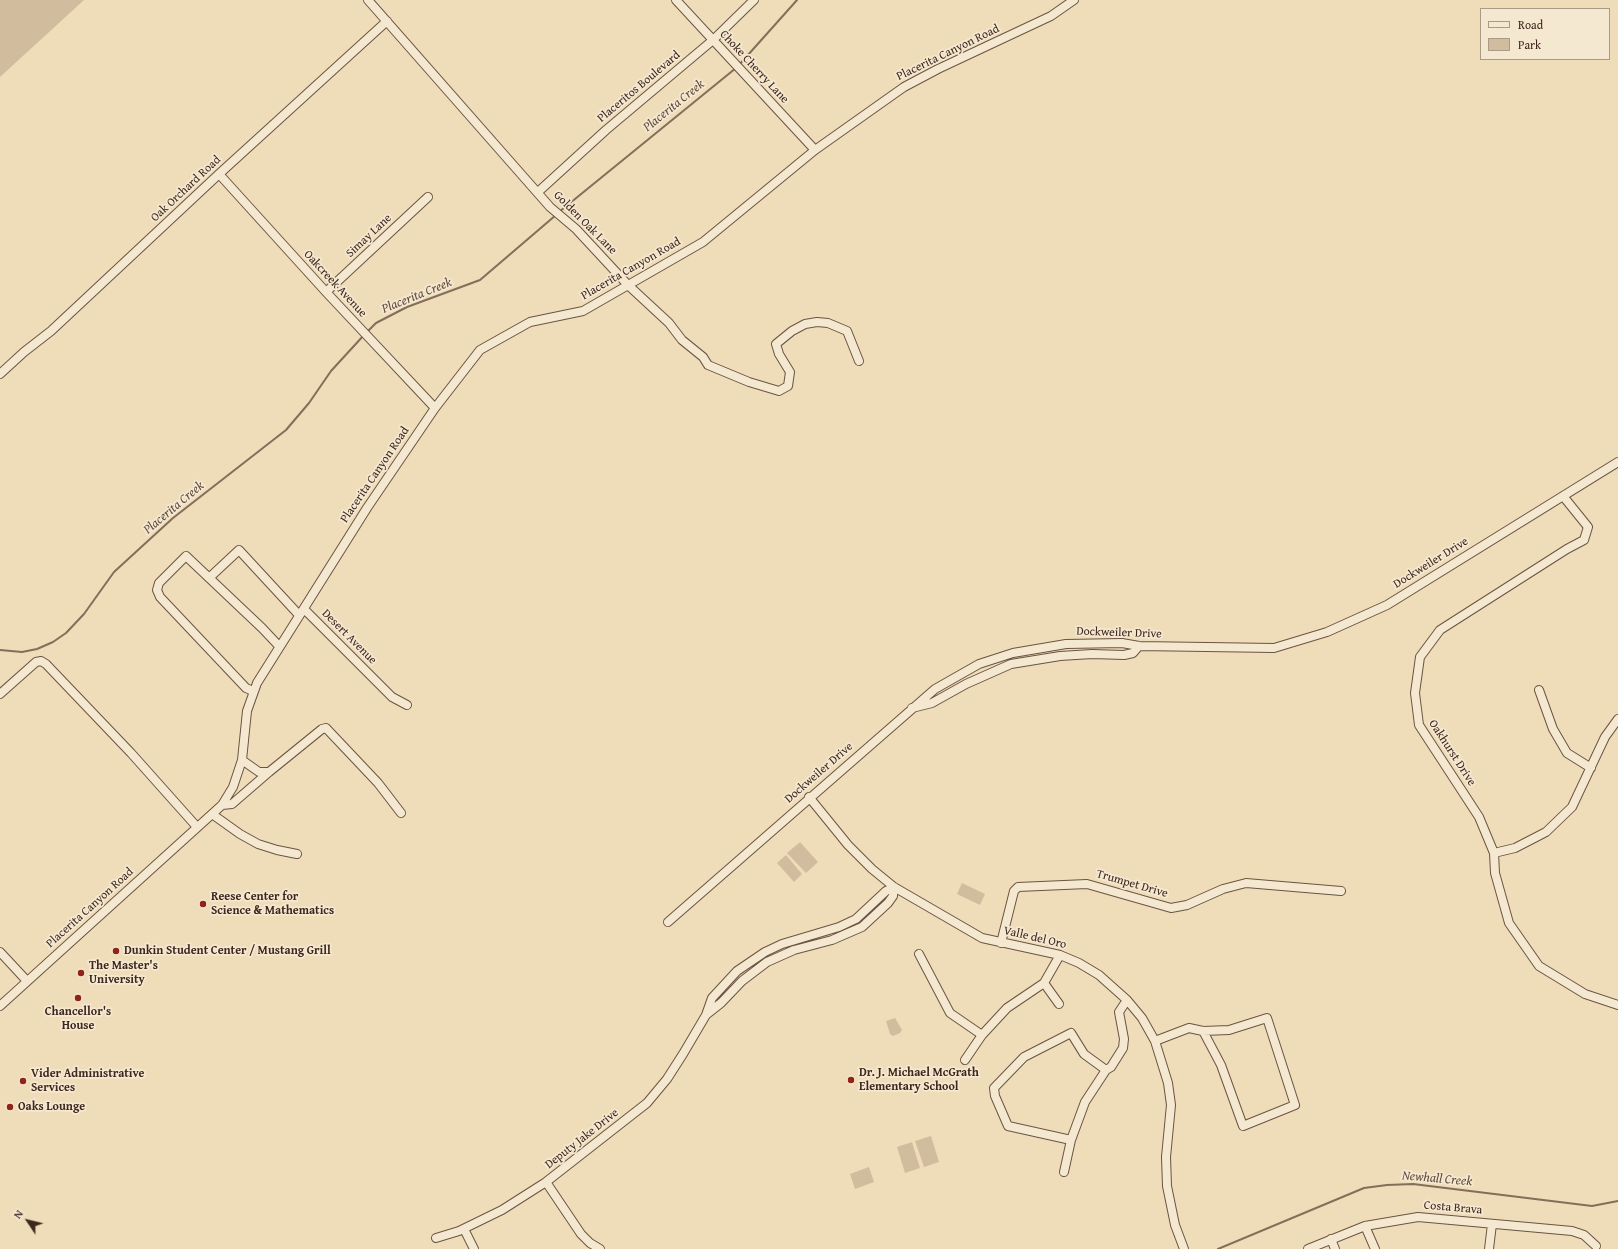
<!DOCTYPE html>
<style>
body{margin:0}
#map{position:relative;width:1618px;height:1249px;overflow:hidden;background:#efdcb8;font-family:"Gentium Book Plus",serif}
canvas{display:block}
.legend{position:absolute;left:1480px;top:8px;width:130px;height:52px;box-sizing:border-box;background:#f5e8d1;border:1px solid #ac9a89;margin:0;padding:5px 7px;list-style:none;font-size:12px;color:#3e261c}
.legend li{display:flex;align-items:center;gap:8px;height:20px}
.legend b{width:20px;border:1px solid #ac9a89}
.north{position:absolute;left:8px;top:1201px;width:40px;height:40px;-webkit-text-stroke:3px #f5e8d1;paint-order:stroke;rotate:305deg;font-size:11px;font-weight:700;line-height:16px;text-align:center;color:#3e261c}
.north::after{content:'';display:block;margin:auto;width:14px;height:18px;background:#3e261c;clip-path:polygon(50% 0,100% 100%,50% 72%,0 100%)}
</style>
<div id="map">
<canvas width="1618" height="1249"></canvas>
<ul class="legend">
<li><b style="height:5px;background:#f5e8d1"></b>Road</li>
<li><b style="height:11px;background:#d1bd9d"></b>Park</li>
</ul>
<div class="north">N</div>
</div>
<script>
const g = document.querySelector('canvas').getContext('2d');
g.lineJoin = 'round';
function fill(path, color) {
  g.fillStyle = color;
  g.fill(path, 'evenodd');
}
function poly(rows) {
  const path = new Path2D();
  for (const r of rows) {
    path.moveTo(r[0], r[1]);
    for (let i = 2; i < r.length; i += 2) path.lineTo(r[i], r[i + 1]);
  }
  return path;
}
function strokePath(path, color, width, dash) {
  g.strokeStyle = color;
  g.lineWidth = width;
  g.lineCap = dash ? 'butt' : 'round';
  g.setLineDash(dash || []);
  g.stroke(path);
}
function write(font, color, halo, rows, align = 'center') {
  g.font = font + ' "Gentium Book Plus",serif';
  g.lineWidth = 3.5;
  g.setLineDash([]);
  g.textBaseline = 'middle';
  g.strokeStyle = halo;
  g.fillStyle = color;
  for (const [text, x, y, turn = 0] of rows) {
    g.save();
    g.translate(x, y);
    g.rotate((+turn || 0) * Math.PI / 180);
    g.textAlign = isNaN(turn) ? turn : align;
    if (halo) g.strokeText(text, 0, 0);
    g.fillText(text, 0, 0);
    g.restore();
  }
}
fill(poly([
 [0,0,84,0,0,77],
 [800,842,818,862,806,873,787,853],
 [786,855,802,874,794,882,777,863],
 [962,883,985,894,980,905,957,894],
 [895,1018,902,1030,900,1033,893,1036,890,1034,886,1021],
 [931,1136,939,1162,924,1167,915,1141],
 [912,1142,920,1168,905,1173,897,1147],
 [869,1167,874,1182,855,1189,850,1174]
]), '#d1bd9d');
strokePath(poly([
 [739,65,797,0],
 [559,212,736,68],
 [367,332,376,323,407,307,480,280,556,215],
 [0,650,22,652,37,649,53,642,66,633,84,614,114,572,138,550,173,518,286,430,309,403,331,371,364,335],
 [1218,1249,1364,1188,1387,1185,1413,1184,1592,1206,1618,1201]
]), '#846e5a', 2);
const street = poly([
 [368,0,550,207,576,229,628,285,669,323,682,340,703,357,708,365,749,382,779,391,788,386,790,372,779,354,776,344,792,331,805,324,817,322,828,323,847,331,859,361],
 [676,0,815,150],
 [219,174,326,292,435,408],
 [538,192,606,130,713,40,754,0],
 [326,292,428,197],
 [0,374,24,352,51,331,219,174,387,21],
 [1563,496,1588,527,1584,540,1567,549,1440,630,1420,657,1415,693,1419,725,1479,817,1494,853,1495,873,1509,923,1539,966,1585,994,1618,1005],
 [209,578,239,550,299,615],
 [304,609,392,697,407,705],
 [1539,690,1553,729,1567,753,1591,768],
 [253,691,246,688,160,597,157,590,159,583,186,556,262,628,279,646],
 [0,694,36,662,41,661,46,664,131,753,197,827],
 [912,708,932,703,966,684,1011,664,1060,656,1092,654,1124,655,1133,653,1139,646],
 [242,760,259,772,269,772,322,729,326,728,378,783,401,813],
 [809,797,848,845,872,869,894,887,982,938,1060,955,1079,963,1099,975,1127,1000,1142,1018,1155,1041,1168,1083,1171,1105,1166,1157,1167,1186,1175,1225,1184,1249],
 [222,805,232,804,269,772],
 [212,814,240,834,258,844,277,850,297,854],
 [1494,853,1515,848,1546,832,1572,807,1605,737,1618,719],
 [668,922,935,689,979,664,1013,653,1066,644,1122,643,1139,646,1274,648,1327,632,1387,605,1618,462],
 [1001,943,1014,891,1018,887,1087,884,1171,908,1187,905,1223,889,1246,883,1341,891],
 [0,952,27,981],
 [919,954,950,1013,982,1035],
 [1044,983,1059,1004],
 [0,1006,222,805,233,787,242,760,247,711,257,683,367,508,435,408,480,350,530,322,583,311,703,242,815,150,904,87,938,69,1051,16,1074,0],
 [707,1014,721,1003,742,981,767,962,794,950,832,940,862,927,888,903,893,896,894,887],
 [1155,1041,1189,1028,1203,1031,1229,1030,1267,1018,1295,1105,1243,1126,1221,1065,1203,1031],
 [965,1060,982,1035,1007,1008,1044,983,1060,955],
 [1071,1140,1008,1126,995,1096,994,1088,1024,1057,1071,1033,1084,1054,1106,1070],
 [1064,1172,1071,1140,1085,1102,1106,1070,1111,1067,1123,1048,1124,1039,1119,1012,1127,1000],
 [546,1182,581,1234,590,1243,600,1249],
 [1365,1226,1375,1249],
 [464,1229,474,1249],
 [436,1238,459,1231,502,1210,546,1182,647,1103,667,1079,683,1054,706,1015,712,998,737,971,765,952,782,944,839,927,856,919,886,891,894,887],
 [1331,1239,1335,1249],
 [1308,1249,1365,1226,1418,1217,1572,1231,1584,1235,1596,1246],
 [1489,1249,1492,1224]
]);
strokePath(street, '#6a5443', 10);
strokePath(street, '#f5e8d1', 8);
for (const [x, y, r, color] of [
 [203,904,4,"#8f2418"],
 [116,951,4,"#8f2418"],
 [81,973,4,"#8f2418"],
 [78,998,4,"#8f2418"],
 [851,1080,4,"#8f2418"],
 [23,1081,4,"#8f2418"],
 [10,1107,4,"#8f2418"]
]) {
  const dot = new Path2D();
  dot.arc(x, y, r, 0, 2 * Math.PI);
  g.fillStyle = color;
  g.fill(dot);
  strokePath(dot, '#f5e8d1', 1.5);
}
write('12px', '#3e261c', '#f5e8d1', [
 ["Placerita Canyon Road",948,53,-26],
 ["Choke Cherry Lane",754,67,47],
 ["Placeritos Boulevard",639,87,-40],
 ["Oak Orchard Road",186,189,-43],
 ["Golden Oak Lane",585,223,45],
 ["Simay Lane",369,236,-43],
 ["Placerita Canyon Road",631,269,-30],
 ["Oakcreek Avenue",335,284,47],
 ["Placerita Canyon Road",375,475,-56],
 ["Dockweiler Drive",1431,563,-32],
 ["Dockweiler Drive",1119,633,2],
 ["Desert Avenue",349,637,45],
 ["Oakhurst Drive",1452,753,57],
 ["Dockweiler Drive",819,773,-41],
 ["Trumpet Drive",1132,884,16],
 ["Placerita Canyon Road",90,908,-42],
 ["Valle del Oro",1035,938,13],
 ["Deputy Jake Drive",582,1139,-38],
 ["Costa Brava",1453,1208,5]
]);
write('bold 12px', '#3e261c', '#f5e8d1', [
 ["Reese Center for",211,897],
 ["Science & Mathematics",211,911],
 ["Dunkin Student Center / Mustang Grill",124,951],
 ["The Master's",89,966],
 ["University",89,980],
 ["Chancellor's",78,1012,"center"],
 ["House",78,1026,"center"],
 ["Dr. J. Michael McGrath",859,1073],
 ["Elementary School",859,1087],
 ["Vider Administrative",31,1074],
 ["Services",31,1088],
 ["Oaks Lounge",18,1107]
], 'left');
write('italic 13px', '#614a3b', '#f5e8d1', [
 ["Placerita Creek",674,106,-39],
 ["Placerita Creek",417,296,-22],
 ["Placerita Creek",174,508,-40],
 ["Newhall Creek",1437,1179,5]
]);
</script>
